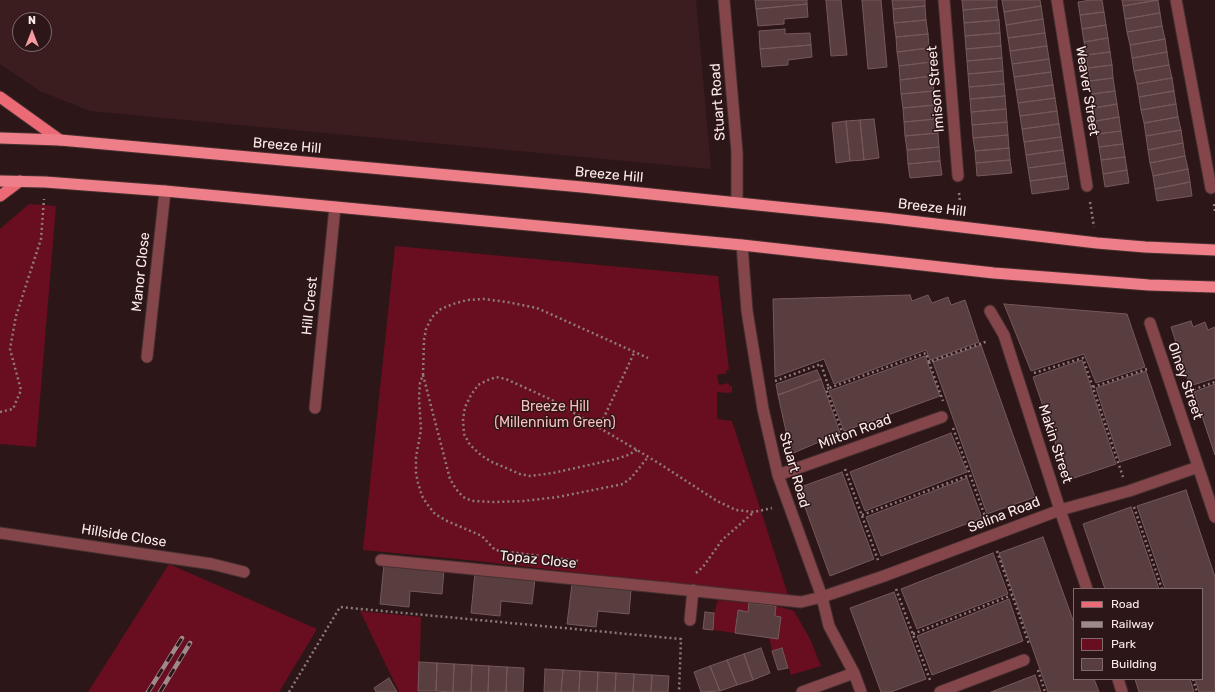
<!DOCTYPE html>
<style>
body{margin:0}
#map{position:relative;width:1215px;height:692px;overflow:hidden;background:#2d1617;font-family:Rubik,sans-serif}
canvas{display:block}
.legend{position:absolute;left:1073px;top:588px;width:130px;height:92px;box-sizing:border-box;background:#2d1617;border:1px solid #806b6c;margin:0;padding:5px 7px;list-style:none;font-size:12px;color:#fcebeb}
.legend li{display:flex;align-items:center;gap:8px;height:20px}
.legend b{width:20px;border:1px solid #806b6c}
.north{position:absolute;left:12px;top:12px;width:40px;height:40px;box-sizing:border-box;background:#2d1617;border:1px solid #806b6c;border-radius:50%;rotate:0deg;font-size:11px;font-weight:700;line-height:16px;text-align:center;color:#fcebeb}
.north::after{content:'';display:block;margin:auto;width:14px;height:18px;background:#f49b9f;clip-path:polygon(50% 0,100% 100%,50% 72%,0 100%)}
</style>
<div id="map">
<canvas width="1215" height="692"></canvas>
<ul class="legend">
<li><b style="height:5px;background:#eb6a76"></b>Road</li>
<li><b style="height:5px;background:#9e8a8a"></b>Railway</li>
<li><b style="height:11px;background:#680e20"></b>Park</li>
<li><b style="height:11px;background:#593e3f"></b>Building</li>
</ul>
<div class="north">N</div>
</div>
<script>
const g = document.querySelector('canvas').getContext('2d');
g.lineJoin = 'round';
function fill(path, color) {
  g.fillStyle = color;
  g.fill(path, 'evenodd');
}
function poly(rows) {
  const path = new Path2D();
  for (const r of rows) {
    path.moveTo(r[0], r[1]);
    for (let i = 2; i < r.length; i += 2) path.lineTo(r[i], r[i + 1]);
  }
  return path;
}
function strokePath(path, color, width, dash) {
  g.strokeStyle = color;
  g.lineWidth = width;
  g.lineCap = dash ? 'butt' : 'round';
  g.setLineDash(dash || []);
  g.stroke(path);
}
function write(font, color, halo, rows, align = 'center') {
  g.font = font + ' Rubik,sans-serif';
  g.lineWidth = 3;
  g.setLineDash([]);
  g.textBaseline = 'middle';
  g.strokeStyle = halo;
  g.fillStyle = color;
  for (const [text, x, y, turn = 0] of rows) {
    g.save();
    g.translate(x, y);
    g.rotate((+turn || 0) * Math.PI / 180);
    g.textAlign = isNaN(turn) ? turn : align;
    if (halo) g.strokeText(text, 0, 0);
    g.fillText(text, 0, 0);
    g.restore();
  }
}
fill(poly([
 [0,0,696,0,711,169,90,111,40,91,0,64],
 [20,20,44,20,44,44,20,44]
]), '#3c1d1f');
fill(poly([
 [29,204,56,206,36,447,0,444,0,229],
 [395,246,718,276,729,370,726,370,727,373,717,375,719,385,729,383,729,386,732,386,732,392,728,393,717,392,717,419,732,421,788,595,782,596,468,560,363,550],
 [169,564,317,629,279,692,88,692],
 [718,600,749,603,748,612,737,611,735,633,713,630,714,613],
 [776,606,794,611,810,639,821,666,791,675,782,648,772,651,769,637,778,638,781,617,775,616],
 [360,611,421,617,419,692,399,692]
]), '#680e20');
const building = poly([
 [755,0,807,0,807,4,756,9,755,0],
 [826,0,841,0,847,55,831,56,826,0],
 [862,0,881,0,887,67,868,69,862,0],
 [892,0,925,0,925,6,893,9,892,0],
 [962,0,997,0,997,7,963,10,962,0],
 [1002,0,1040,0,1041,6,1004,12,1002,0],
 [1091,0,1102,0,1104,12,1080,15,1078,2,1091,0],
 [1122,0,1158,0,1123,6,1122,0],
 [1158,0,1160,13,1125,19,1123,6,1158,0],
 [807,4,808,17,784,19,784,24,758,26,756,9,807,4],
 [925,6,926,20,894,23,893,9,925,6],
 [1041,6,1043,19,1006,25,1004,12,1041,6],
 [997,7,999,20,964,23,963,10,997,7],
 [1104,12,1106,25,1082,29,1080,15,1104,12],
 [1160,13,1162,26,1127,32,1125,19,1160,13],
 [1043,19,1045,33,1008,38,1006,25,1043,19],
 [926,20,928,34,896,37,894,23,926,20],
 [999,20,1000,33,965,36,964,23,999,20],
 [1106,25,1108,38,1084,42,1082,29,1106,25],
 [1162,26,1165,39,1130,45,1127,32,1162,26],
 [785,29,785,34,810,33,811,45,760,49,759,31,785,29],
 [1000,33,1001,46,966,49,965,36,1000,33],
 [1045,33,1047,46,1010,51,1008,38,1045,33],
 [928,34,929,48,897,52,896,37,928,34],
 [1108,38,1110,52,1086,55,1084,42,1108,38],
 [1165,39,1167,52,1132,58,1130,45,1165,39],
 [811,45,812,57,788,60,788,65,762,67,760,49,811,45],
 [1001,46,1002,58,967,61,966,49,1001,46],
 [1047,46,1049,59,1012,64,1010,51,1047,46],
 [929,48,931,62,899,66,897,52,929,48],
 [1110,52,1112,65,1088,68,1086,55,1110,52],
 [1167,52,1169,65,1134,71,1132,58,1167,52],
 [1002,58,1003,71,968,74,967,61,1002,58],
 [1049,59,1051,72,1014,77,1012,64,1049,59],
 [931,62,932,76,900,80,899,66,931,62],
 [1112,65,1113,78,1090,81,1088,68,1112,65],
 [1169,65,1172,78,1137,84,1134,71,1169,65],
 [1003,71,1004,84,969,87,968,74,1003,71],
 [1051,72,1053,85,1016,90,1014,77,1051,72],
 [932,76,934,91,901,94,900,80,932,76],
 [1113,78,1115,91,1092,94,1090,81,1113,78],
 [1172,78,1174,91,1139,97,1137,84,1172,78],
 [1004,84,1005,96,970,99,969,87,1004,84],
 [1053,85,1055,98,1018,103,1016,90,1053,85],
 [934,91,935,105,903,108,901,94,934,91],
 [1115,91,1117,104,1094,108,1092,94,1115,91],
 [1174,91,1176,104,1141,110,1139,97,1174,91],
 [1005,96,1006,109,971,112,970,99,1005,96],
 [1055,98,1057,111,1020,116,1018,103,1055,98],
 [1117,104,1119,117,1096,121,1094,108,1117,104],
 [1176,104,1178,117,1144,123,1141,110,1176,104],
 [935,105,936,119,904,122,903,108,935,105],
 [1006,109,1007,122,972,125,971,112,1006,109],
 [1057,111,1059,124,1022,129,1020,116,1057,111],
 [1119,117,1121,131,1097,134,1096,121,1119,117],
 [1178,117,1181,130,1146,136,1144,123,1178,117],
 [874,119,879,158,864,160,860,120,874,119],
 [936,119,938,133,905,136,904,122,936,119],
 [860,120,864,160,850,161,846,121,860,120],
 [846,121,850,161,836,163,832,123,846,121],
 [1007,122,1008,135,973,138,972,125,1007,122],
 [1059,124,1061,137,1024,142,1022,129,1059,124],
 [1181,130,1183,143,1148,150,1146,136,1181,130],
 [1121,131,1123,144,1099,147,1097,134,1121,131],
 [938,133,939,147,907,150,905,136,938,133],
 [1008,135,1009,148,975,151,973,138,1008,135],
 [1061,137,1063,150,1026,155,1024,142,1061,137],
 [1183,143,1185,156,1150,163,1148,150,1183,143],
 [1123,144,1125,157,1101,160,1099,147,1123,144],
 [939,147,940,161,908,164,907,150,939,147],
 [1009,148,1010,160,976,163,975,151,1009,148],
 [1063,150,1065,163,1028,168,1026,155,1063,150],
 [1185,156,1188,169,1153,176,1150,163,1185,156],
 [1125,157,1127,170,1103,174,1101,160,1125,157],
 [1010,160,1012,173,977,176,976,163,1010,160],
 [940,161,942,175,910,178,908,164,940,161],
 [1065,163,1067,176,1030,181,1028,168,1065,163],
 [1188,169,1190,182,1155,189,1153,176,1188,169],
 [1127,170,1129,183,1105,187,1103,174,1127,170],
 [1067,176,1069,189,1032,194,1030,181,1067,176],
 [1190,182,1192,196,1157,201,1155,189,1190,182],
 [910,295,912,301,928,295,932,303,948,297,951,305,965,300,979,342,930,360,926,350,834,384,824,359,775,377,773,299,910,295],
 [1004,304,1127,314,1145,367,1096,383,1084,354,1031,371,1004,304],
 [1191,321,1193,327,1205,322,1208,330,1215,327,1215,378,1190,386,1171,327,1191,321],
 [981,345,1035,497,987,514,933,362,981,345],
 [925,356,940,396,844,431,829,391,925,356],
 [1082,360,1116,464,1068,480,1033,377,1082,360],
 [817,370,821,379,778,395,776,384,817,370],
 [1146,371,1171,445,1120,462,1096,388,1146,371],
 [821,379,840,433,791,454,778,395,821,379],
 [1215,384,1215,455,1194,392,1215,384],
 [951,433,967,472,865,511,850,472,951,433],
 [842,472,874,559,830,576,798,488,842,472],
 [967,478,982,518,881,556,866,517,967,478],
 [1186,490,1215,577,1215,692,1199,692,1195,679,1202,679,1202,589,1165,589,1137,506,1186,490],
 [1131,507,1159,589,1105,589,1083,524,1131,507],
 [1043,537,1074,623,1074,679,1094,679,1099,692,1048,692,999,553,1043,537],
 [993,553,1008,594,917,629,901,589,993,553],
 [384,564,444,570,442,594,410,591,409,607,380,604,384,564],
 [475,573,535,579,532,604,501,601,500,616,471,613,475,573],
 [572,584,631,590,629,614,598,611,596,627,567,624,572,584],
 [894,592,926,679,891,692,881,692,850,608,894,592],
 [1009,599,1023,641,932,675,917,636,1009,599],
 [749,603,776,606,775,616,781,617,778,639,735,633,738,610,748,612,749,603],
 [705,612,714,613,713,630,703,629,705,612],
 [761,648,770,673,753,680,744,654,761,648],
 [782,648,788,668,778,670,772,651,782,648],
 [744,654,753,680,737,685,727,660,744,654],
 [727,660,737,685,720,691,710,666,727,660],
 [419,662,437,663,436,691,418,691,419,662],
 [437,663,454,664,453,692,436,691,437,663],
 [454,664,472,665,471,692,453,692,454,664],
 [472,665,489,666,488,692,471,692,472,665],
 [489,666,507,667,506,692,488,692,489,666],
 [710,666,720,691,701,692,694,672,710,666],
 [507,667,524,668,523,692,506,692,507,667],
 [545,669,563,670,561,692,544,692,545,669],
 [563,670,580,671,579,692,561,692,563,670],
 [580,671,598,672,597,692,579,692,580,671],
 [598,672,616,673,615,692,597,692,598,672],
 [616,673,634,674,633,692,615,692,616,673],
 [634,674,652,675,651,692,633,692,634,674],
 [652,675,669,676,668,692,651,692,652,675],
 [1035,675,1041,692,991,692,1035,675],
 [389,678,397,692,376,692,374,688,389,678],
 [1135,679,1190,679,1194,692,1139,692,1135,679]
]);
fill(building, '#593e3f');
strokePath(building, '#76595a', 1);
const service = poly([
 [381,560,667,588]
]);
const minor = poly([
 [724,0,737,152,737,202],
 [944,0,958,176],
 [1057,0,1087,186],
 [1176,0,1211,188],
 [742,245,747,311,763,409,778,475,822,597,829,626,854,673,861,692],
 [990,311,1004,335,1060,510,1087,589],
 [1150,323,1215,517],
 [147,357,165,191],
 [315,408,335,207],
 [778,475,942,417],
 [0,533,212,564,244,572],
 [667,588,801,602,822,597,884,576,1060,510,1129,491,1198,467],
 [690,620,693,590],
 [1118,679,1122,692],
 [802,692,854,673],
 [940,692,1024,660]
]);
const primary = poly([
 [0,97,60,140],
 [0,196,20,181]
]);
const trunk = poly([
 [0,138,60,140,582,187,885,218,1097,243,1145,247,1215,250],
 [0,181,45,182,165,191,742,245,994,273,1149,285,1215,287]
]);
strokePath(service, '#463030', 13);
strokePath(minor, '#463030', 13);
strokePath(primary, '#463030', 13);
strokePath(trunk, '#463030', 13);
strokePath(poly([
 [959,193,960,202],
 [1090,202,1094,227],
 [1214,204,1215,212],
 [929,362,943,401],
 [1034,373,1083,358,1123,477],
 [423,375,450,479,456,489,463,497,472,501,495,502,524,501,558,497,623,484,631,478,648,457],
 [775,381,821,364,829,388,926,353,929,362,988,341],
 [1093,387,1147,369],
 [829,388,826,389,843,434],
 [1189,391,1215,382],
 [0,412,13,409,21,390,10,349,16,316,41,239,44,199],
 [599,428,634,353],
 [953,428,986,519],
 [637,450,628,455,616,459,553,473,530,476,520,474,492,462,482,456,470,445,464,434,463,419,465,407,471,395,478,385,488,380,496,377,506,379,552,400,637,450,660,464,717,501,736,510,754,512,772,508],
 [845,469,878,560],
 [1134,507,1162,589],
 [862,515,970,475],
 [997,551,1029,644],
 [578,561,495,550,482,536,447,521,435,514,427,504,422,496,418,483,416,473,416,457,421,430,419,397,420,383,423,375,424,340,426,329,432,317,441,309,453,304,467,300,484,299,507,302,537,308,648,358],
 [696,573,703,567,722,540,754,512],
 [896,589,930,680],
 [913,634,1012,595],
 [1038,670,1045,692],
 [1193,679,1197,692],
 [289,692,340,607,681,639,679,692]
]), '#8f7b7c', 2.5, [2, 3]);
strokePath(service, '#84464a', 11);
strokePath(minor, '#84464a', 11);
strokePath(primary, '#eb6a76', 11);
strokePath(trunk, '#ee7f88', 11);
const rail = poly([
 [148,692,182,638],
 [160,692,190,643]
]);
strokePath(rail, '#9e8a8a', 4.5);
strokePath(rail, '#2d1617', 3, [9]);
write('14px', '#fcebeb', '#2d1617', [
 ["Imison Street",936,89,-95],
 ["Weaver Street",1087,91,81],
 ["Stuart Road",718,102,-94],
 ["Breeze Hill",287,146,5],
 ["Breeze Hill",609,175,5],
 ["Breeze Hill",932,208,7],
 ["Manor Close",141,272,-84],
 ["Hill Crest",310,306,-84],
 ["Olney Street",1185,381,71],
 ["Milton Road",855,432,-20],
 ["Makin Street",1055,444,72],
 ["Stuart Road",794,470,74],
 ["Selina Road",1004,515,-21],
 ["Hillside Close",124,536,9],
 ["Topaz Close",538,560,6]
]);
write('14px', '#f6bfc1', '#2d1617', [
 ["Breeze Hill",555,407],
 ["(Millennium Green)",555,423]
]);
</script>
